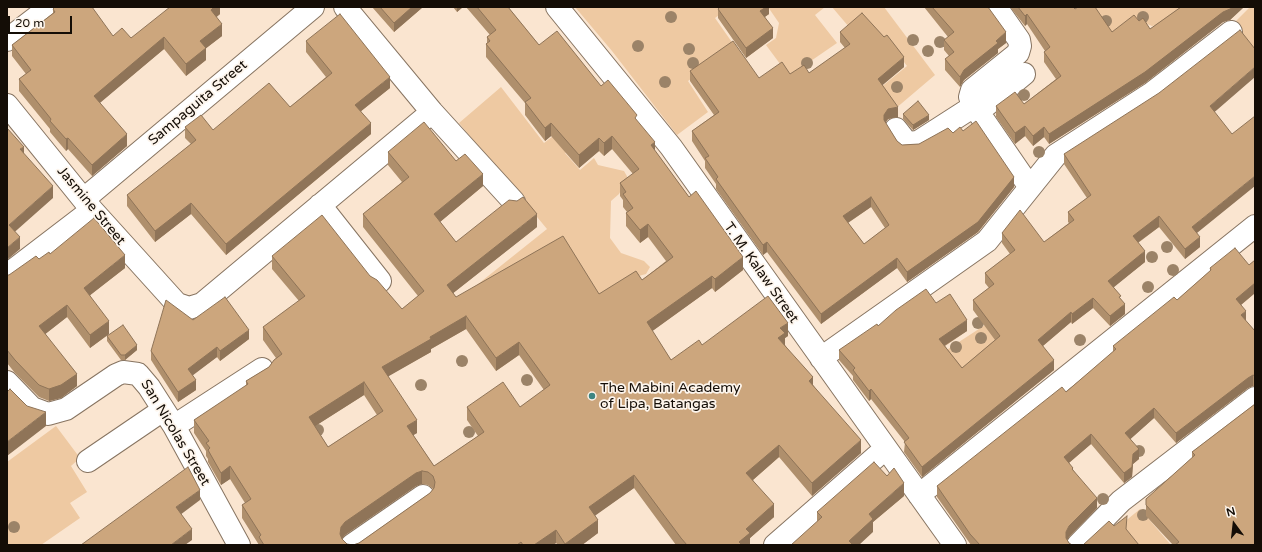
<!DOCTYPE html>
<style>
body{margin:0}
#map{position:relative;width:1262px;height:552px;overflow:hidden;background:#fae5d0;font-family:"Varela Round",sans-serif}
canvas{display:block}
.frame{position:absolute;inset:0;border:8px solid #140d06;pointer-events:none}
.north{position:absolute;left:1214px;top:504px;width:40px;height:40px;-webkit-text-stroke:3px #fdf5ec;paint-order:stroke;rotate:345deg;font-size:11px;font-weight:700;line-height:16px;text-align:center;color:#140d06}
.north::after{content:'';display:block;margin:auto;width:14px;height:18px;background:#140d06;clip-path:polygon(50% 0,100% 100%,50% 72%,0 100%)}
.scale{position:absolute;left:8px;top:16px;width:64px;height:18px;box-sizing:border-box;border:2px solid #140d06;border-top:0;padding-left:5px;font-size:12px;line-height:14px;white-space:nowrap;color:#140d06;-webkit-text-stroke:3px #fdf5ec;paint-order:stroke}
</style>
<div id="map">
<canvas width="1262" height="552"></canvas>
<div class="frame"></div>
<div class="north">N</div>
<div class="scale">20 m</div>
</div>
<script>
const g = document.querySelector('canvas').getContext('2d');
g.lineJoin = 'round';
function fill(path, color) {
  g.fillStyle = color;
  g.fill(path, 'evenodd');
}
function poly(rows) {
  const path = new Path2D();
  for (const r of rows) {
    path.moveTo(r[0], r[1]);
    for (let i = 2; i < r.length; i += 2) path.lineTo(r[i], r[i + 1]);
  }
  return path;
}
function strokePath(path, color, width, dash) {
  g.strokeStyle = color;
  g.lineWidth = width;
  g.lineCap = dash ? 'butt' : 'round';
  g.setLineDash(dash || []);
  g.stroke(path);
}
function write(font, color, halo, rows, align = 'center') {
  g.font = font + ' "Varela Round",sans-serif';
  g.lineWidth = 3.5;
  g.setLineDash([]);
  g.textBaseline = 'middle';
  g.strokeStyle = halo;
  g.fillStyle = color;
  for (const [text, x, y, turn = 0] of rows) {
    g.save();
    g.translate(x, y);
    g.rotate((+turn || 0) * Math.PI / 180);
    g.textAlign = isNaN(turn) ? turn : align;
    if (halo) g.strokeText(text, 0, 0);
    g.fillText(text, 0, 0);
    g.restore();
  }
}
fill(poly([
 [575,7,730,7,715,18,736,48,688,81,708,112,677,135,612,51],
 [768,7,825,7,815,15,837,43,789,76,766,45,776,38,779,23],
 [832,7,884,7,935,75,895,109,880,88,907,66,889,42,849,27],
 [1093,7,1183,7,1167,23,1152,26,1145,23,1115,37],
 [1250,7,1255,7,1255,52,1233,24],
 [501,87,544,143,566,126,579,141,565,153,580,170,594,158,598,165,624,171,628,178,619,194,611,201,610,238,621,253,644,261,650,267,646,274,635,277,603,295,438,316,547,229,459,123],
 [1037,310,962,374,945,351,985,325],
 [56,426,80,458,71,466,87,492,70,503,80,518,41,545,7,545,7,462],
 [1140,509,1171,545,1131,545,1117,528]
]), '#eec9a2');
const minor = poly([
 [345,7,432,112,514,202],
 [557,7,671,147,955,545],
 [996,7,1019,40,1020,46,1018,53,972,90,970,97,974,106,1029,186],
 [7,40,50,7],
 [7,105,92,210,177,304,189,308,202,304,432,112],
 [978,112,1024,74],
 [896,129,907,143,918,142,974,106],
 [84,199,313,7],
 [320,205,380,281],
 [7,275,92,210],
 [821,358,987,241,1056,155,1152,93,1231,32],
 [7,382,32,408,48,414,66,409,116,375,123,372,138,374,149,387,174,426,239,545],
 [174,426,262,369],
 [88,461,163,410],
 [919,495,1255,226],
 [352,545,423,496],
 [775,545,885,449],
 [1078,545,1121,501,1255,398]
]);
strokePath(minor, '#877461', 24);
strokePath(minor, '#fff', 22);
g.fillStyle = '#9b8368';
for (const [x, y] of [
 [671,17],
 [1143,17],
 [1106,21],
 [913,40],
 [940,42],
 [638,46],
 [689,49],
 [928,51],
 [693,63],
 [807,63],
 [665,82],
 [897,87],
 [1024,95],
 [1039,152],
 [1167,247],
 [1152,257],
 [1173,270],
 [1148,287],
 [978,323],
 [981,338],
 [1080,340],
 [956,347],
 [462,361],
 [527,380],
 [421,385],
 [318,430],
 [469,432],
 [1139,451],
 [1103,499],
 [1143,515],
 [14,527]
]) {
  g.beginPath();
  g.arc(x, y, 6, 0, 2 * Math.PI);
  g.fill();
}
fill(poly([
 [220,7,220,14,216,17,222,36,206,48,206,60,186,76,164,49,99,103,127,146,92,176,68,149,66,151,50,132,50,129,19,91,19,79,26,74,12,56,12,45,53,13,53,9,113,36,131,38],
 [372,7,423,7,394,32],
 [453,7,463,7,457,12],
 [466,7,508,7,539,45,601,86,637,121,655,151,743,270,715,292,712,288,652,331,671,360,702,345,788,336,785,338,785,345,861,453,812,496,779,457,753,480,774,517,750,538,750,545,676,545,634,488,595,515,598,533,582,545,558,545,556,543,553,545,259,545,242,518,242,505,245,503,230,479,221,485,208,462,208,459,206,456,206,451,194,433,194,420,246,386,246,381,269,367,276,358,263,340,263,327,299,301,272,269,272,256,370,276,402,309,418,296,363,227,363,214,402,182,388,165,388,152,456,161,483,186,440,222,456,242,537,227,453,293,456,297,599,294,642,280,666,261,648,237,640,243,626,226,626,213,627,212,623,207,623,200,620,196,620,183,633,174,612,149,604,156,599,151,579,168,551,136,545,141,525,115,525,103,486,57,486,44,487,43,487,37,490,35],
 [466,329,496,371,519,355,544,390,520,407,467,407,467,420,478,436,434,466,413,435,417,433,388,376,431,352,431,349],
 [364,395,377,415,328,447,315,426],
 [422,484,428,485,433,489,430,493,359,543,353,545,347,544,342,539,345,535,416,486],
 [769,7,769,14,765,17,773,38,746,58,718,18,718,9],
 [924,7,988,7,1006,43,998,49,998,53,964,80,960,87,945,70,945,59,949,56,944,50,944,40,948,37],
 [1010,7,1073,7,1075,9,1112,32,1139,21,1150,29,1181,7,1244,7,1230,20,1223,22,1145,83,1049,144,1044,137,1033,146,1025,136,1015,144,996,117,996,106,1024,104,1056,79,1044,62,1044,52,1045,51,1027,24,1025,26],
 [840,32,904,67,882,85,898,117,888,119,885,123,897,141,902,145,919,144,953,133,1014,187,978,232,907,282,897,268,821,324,767,252,763,255,716,189,716,184,705,168,705,161,692,141,692,131,714,115,690,81,690,71,759,78,809,73,845,48,840,42],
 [871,207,885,228,864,244,848,223],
 [306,41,390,88,361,111,371,134,226,255,191,214,155,242,127,206,127,195,191,144,185,138,185,127,213,130,290,107,326,77,306,52],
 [1214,112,1197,233,1200,247,1185,259,1159,227,1138,243,1145,262,1113,287,1121,300,1125,314,1110,326,1093,308,1072,324,1071,322,1043,346,1054,370,922,477,904,452,905,442,871,399,869,401,853,380,853,376,839,360,839,350,878,326,936,303,967,331,945,346,962,368,995,340,973,310,973,300,989,288,985,283,985,273,1010,254,1002,243,1002,233,1044,242,1069,223,1068,222,1068,212,1087,198,1064,164,1064,154],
 [903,114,929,120,913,130,903,119],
 [50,254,125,268,90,295,109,334,90,348,67,317,45,334,77,386,61,398,49,401,39,397,15,373,7,363,7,275,9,275],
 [1255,260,1255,293,1241,305,1246,321,1255,331,1255,386,1253,386,1248,388,1176,443,1154,418,1130,439,1139,459,1133,464,1132,477,1124,483,1091,444,1069,463,1097,508,1069,537,1067,540,1069,543,1072,545,971,545,937,497,937,486,1066,392,1113,352,1113,346,1177,300,1210,271,1210,268,1249,265],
 [193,320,249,339,220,361,217,357,192,375,196,390,178,402,151,360,151,351],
 [107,336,137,350,125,360,121,360,107,341],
 [1255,404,1255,545,1173,545,1146,516,1146,499,1192,458,1192,452],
 [904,496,873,522,873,532,817,522,817,512]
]), '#af8f6c');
fill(poly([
 [214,7,220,7,220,14,211,22,211,10],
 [412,7,423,7,394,32,394,23],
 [457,7,463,7,457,12],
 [766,7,769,7,769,14,760,20,760,11],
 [1233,7,1244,7,1230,20,1223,22,1145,83,1049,144,1049,134,1223,12],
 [1027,14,1027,24,1025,26,1025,16],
 [222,24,222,36,200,53,200,41],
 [773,28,773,38,746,58,746,48],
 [1006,32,1006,43,998,49,998,53,964,80,960,87,960,77,964,70],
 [164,37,164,49,94,108,94,96],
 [206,48,206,60,186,76,186,64],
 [904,57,904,67,878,89,878,79],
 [1255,67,1255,77,1210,116,1210,106],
 [390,77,390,88,355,116,355,105],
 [898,107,898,117,888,119,884,125,884,115,888,109],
 [929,115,929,120,913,130,913,125],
 [371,123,371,134,226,255,226,244],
 [551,123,551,136,545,141,545,128],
 [1025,126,1025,136,1015,144,1015,133],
 [1044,127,1044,137,1033,146,1033,136],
 [127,134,127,146,92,176,92,165],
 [612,136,612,149,604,156,604,143],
 [68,138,68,149,66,151,66,139],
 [599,138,599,151,579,168,579,155],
 [655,142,655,155,651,145],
 [24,147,24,159,20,149],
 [483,174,483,186,434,227,434,214],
 [1255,176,1255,186,1192,237,1192,227],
 [1014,177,1014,187,978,232,907,282,907,272],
 [53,186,53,198,9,237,9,225],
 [871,197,871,207,843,226,843,216],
 [191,203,191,214,155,242,155,231],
 [537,214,537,227,447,298,447,285],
 [1159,216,1159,227,1133,246,1133,236],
 [648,224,648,237,640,243,640,230],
 [20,237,20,249,7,260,7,248],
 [1200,237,1200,247,1185,259,1185,249],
 [767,242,767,252,763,255,763,245],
 [1145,251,1145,262,1108,292,1108,281],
 [125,255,125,268,84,300,84,288],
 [743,257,743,270,715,292,715,279],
 [897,258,897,268,821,324,821,314],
 [712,276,712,288,647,335,647,322],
 [1255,283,1255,293,1236,309,1236,299],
 [1093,298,1093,308,1072,324,1072,314],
 [1125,304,1125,314,1110,326,1110,316],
 [67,305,67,317,39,339,39,326],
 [1246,311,1246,321,1241,326,1241,315],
 [1071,312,1071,322,1038,350,1038,340],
 [466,316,466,329,431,349,431,352,382,380,382,367,430,337],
 [967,320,967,331,939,349,939,339],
 [109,321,109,334,90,348,90,335],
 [788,323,788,336,785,338,785,346,778,338,780,328],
 [249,330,249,339,220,361,220,351],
 [519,342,519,355,496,371,496,358],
 [137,345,137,350,125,360,125,355],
 [217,347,217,357,188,379,188,369],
 [1054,360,1054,370,922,477,922,467],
 [77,374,77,386,61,398,49,401,49,389],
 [1253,375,1253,386,1248,388,1176,443,1176,433,1248,378],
 [813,377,813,390,809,381],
 [196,380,196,390,178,402,178,392],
 [364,382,364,395,309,430,309,417],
 [871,389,871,399,869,401,869,391],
 [1154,408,1154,418,1125,444,1125,433],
 [46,412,46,426,7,456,7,442],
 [417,420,417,433,407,439,407,426],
 [1091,434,1091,444,1064,467,1064,457],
 [861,440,861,453,812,496,812,483],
 [779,445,779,457,746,486,746,473],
 [1139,449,1139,459,1133,464,1132,477,1124,483,1124,473,1133,454],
 [230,466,230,479,221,485,221,473],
 [422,471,422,484,416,486,345,535,341,540,340,534,341,527,345,522,416,473],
 [634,475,634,488,589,520,589,507],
 [904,483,904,496,873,522,873,532,859,545,849,545,849,541,869,514],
 [200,490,200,500,176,518,176,507],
 [1097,498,1097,508,1069,537,1066,542,1066,532,1069,526],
 [774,504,774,517,750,538,750,545,739,545,739,542,746,529],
 [598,520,598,533,582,545,565,545,565,544],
 [192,529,192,540,185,545,171,545],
 [556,530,556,543,553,545,534,545]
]), '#8f7458');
const building = poly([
 [55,7,92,7,113,36,122,28,131,38,170,7,214,7,211,10,222,24,200,41,206,48,186,64,164,37,94,96,127,134,92,165,68,138,66,139,50,121,51,119,19,79,31,70,12,45,55,12,53,9,55,7],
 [380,7,412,7,394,23,380,7],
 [477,7,508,7,539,45,557,31,601,86,608,80,637,115,635,118,655,142,651,145,689,197,696,191,743,257,715,279,712,276,647,322,671,360,699,340,702,345,768,296,788,323,780,328,785,333,778,338,813,377,809,381,861,440,812,483,779,445,746,473,774,504,746,529,750,533,739,542,742,545,687,545,681,538,634,475,589,507,598,520,565,544,556,530,534,545,523,545,521,542,517,545,264,545,259,537,261,535,242,505,251,499,230,466,221,473,208,450,210,448,206,443,209,441,194,420,248,384,246,381,269,367,274,360,282,354,263,327,305,296,272,256,322,215,370,276,377,280,402,309,424,291,363,214,409,177,388,152,424,122,456,161,465,154,483,174,434,214,456,242,509,200,517,201,523,197,537,214,447,285,456,297,563,236,599,294,636,271,642,280,673,257,648,224,640,230,626,213,633,208,623,194,626,192,620,183,639,169,612,136,604,143,599,138,579,155,551,123,545,128,525,102,531,98,486,44,490,41,487,37,496,30,477,7],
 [466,316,496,358,519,342,550,385,520,407,503,382,467,407,484,432,434,466,407,426,417,420,382,367,431,339,430,337,466,316],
 [364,382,383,411,328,447,309,417,364,382],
 [422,471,428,472,433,476,435,482,434,488,430,493,359,543,353,545,347,544,342,539,340,534,341,527,345,522,416,473,422,471],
 [720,7,766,7,760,11,773,28,746,48,718,9,720,7],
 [932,7,988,7,1006,32,996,41,998,43,964,70,960,77,945,59,954,52,944,40,954,32,932,7],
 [1018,7,1073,7,1075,9,1078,7,1095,7,1112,32,1134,15,1139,21,1143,18,1150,29,1181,7,1233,7,1230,9,1223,12,1145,72,1049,134,1044,127,1033,136,1025,126,1015,133,996,106,1015,92,1024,104,1061,76,1044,52,1050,47,1027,14,1025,16,1018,7],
 [862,13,884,37,887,35,904,57,878,79,898,107,888,109,884,115,884,120,897,141,902,145,919,144,948,128,953,133,960,127,963,131,976,121,1014,177,978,222,907,272,897,258,821,314,767,242,763,245,716,179,718,177,705,158,709,156,692,131,719,112,690,71,733,41,759,78,782,62,790,74,804,65,809,73,850,44,840,32,862,13],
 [871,197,889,225,864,244,843,216,871,197],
 [340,14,390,77,355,105,371,123,226,244,191,203,155,231,127,195,196,140,185,127,201,115,213,130,269,83,290,107,332,73,306,41,340,14],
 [1240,30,1255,49,1255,67,1210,106,1232,134,1255,116,1255,176,1192,227,1200,237,1185,249,1159,216,1133,236,1145,251,1108,281,1121,296,1119,297,1125,304,1110,316,1093,298,1072,314,1071,312,1038,340,1054,360,922,467,904,442,909,438,871,389,869,391,853,370,855,368,839,350,877,324,878,326,896,310,926,289,936,303,950,294,967,320,939,339,962,368,1000,336,973,300,994,284,985,273,1015,250,1002,233,1020,210,1044,242,1074,220,1068,212,1091,195,1064,154,1159,93,1240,30],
 [918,101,929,115,913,125,903,114,918,101],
 [7,128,24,147,20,149,53,186,9,225,20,237,7,248,7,128],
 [94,218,125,255,84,288,109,321,90,335,67,305,39,326,77,374,61,385,49,389,39,385,15,360,7,350,7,275,9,275,36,256,39,259,49,252,50,254,94,218],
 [1235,248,1249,265,1255,260,1255,283,1236,299,1246,311,1241,315,1255,331,1255,376,1253,375,1248,378,1176,433,1154,408,1125,433,1139,449,1133,454,1132,467,1124,473,1091,434,1064,457,1073,468,1072,469,1097,498,1069,526,1066,532,1066,538,1069,543,1072,545,980,545,970,534,937,486,1062,387,1066,392,1116,349,1113,346,1174,297,1177,300,1211,270,1210,268,1235,248],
 [225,297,249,330,220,351,217,347,188,369,196,380,178,392,151,351,166,300,193,320,225,297],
 [123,325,137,345,125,355,121,355,107,336,123,325],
 [10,389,27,406,46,412,7,442,7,392,10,389],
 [1255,404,1255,545,1175,545,1179,542,1146,505,1146,499,1195,455,1192,452,1255,404],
 [874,462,887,476,894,468,904,483,869,514,873,519,849,541,853,545,791,545,822,517,817,512,874,462],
 [188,467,200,490,176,507,192,529,171,545,81,545,188,467],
 [1127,516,1126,529,1139,545,1083,545,1109,521,1114,526,1127,516]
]);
fill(building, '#cca67d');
strokePath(building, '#8f7458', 1);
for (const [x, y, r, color] of [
 [592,396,4,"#3d8582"]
]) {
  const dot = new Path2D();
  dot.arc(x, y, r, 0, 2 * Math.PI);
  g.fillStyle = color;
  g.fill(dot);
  strokePath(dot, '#fdf5ec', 1.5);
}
write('14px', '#140d06', '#fdf5ec', [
 ["Sampaguita Street",198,103,-40],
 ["Jasmine Street",91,206,50],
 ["T. M. Kalaw Street",761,273,55],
 ["San Nicolas Street",175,433,59]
]);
write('14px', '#140d06', '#fdf5ec', [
 ["The Mabini Academy",600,388],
 ["of Lipa, Batangas",600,404]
], 'left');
</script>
